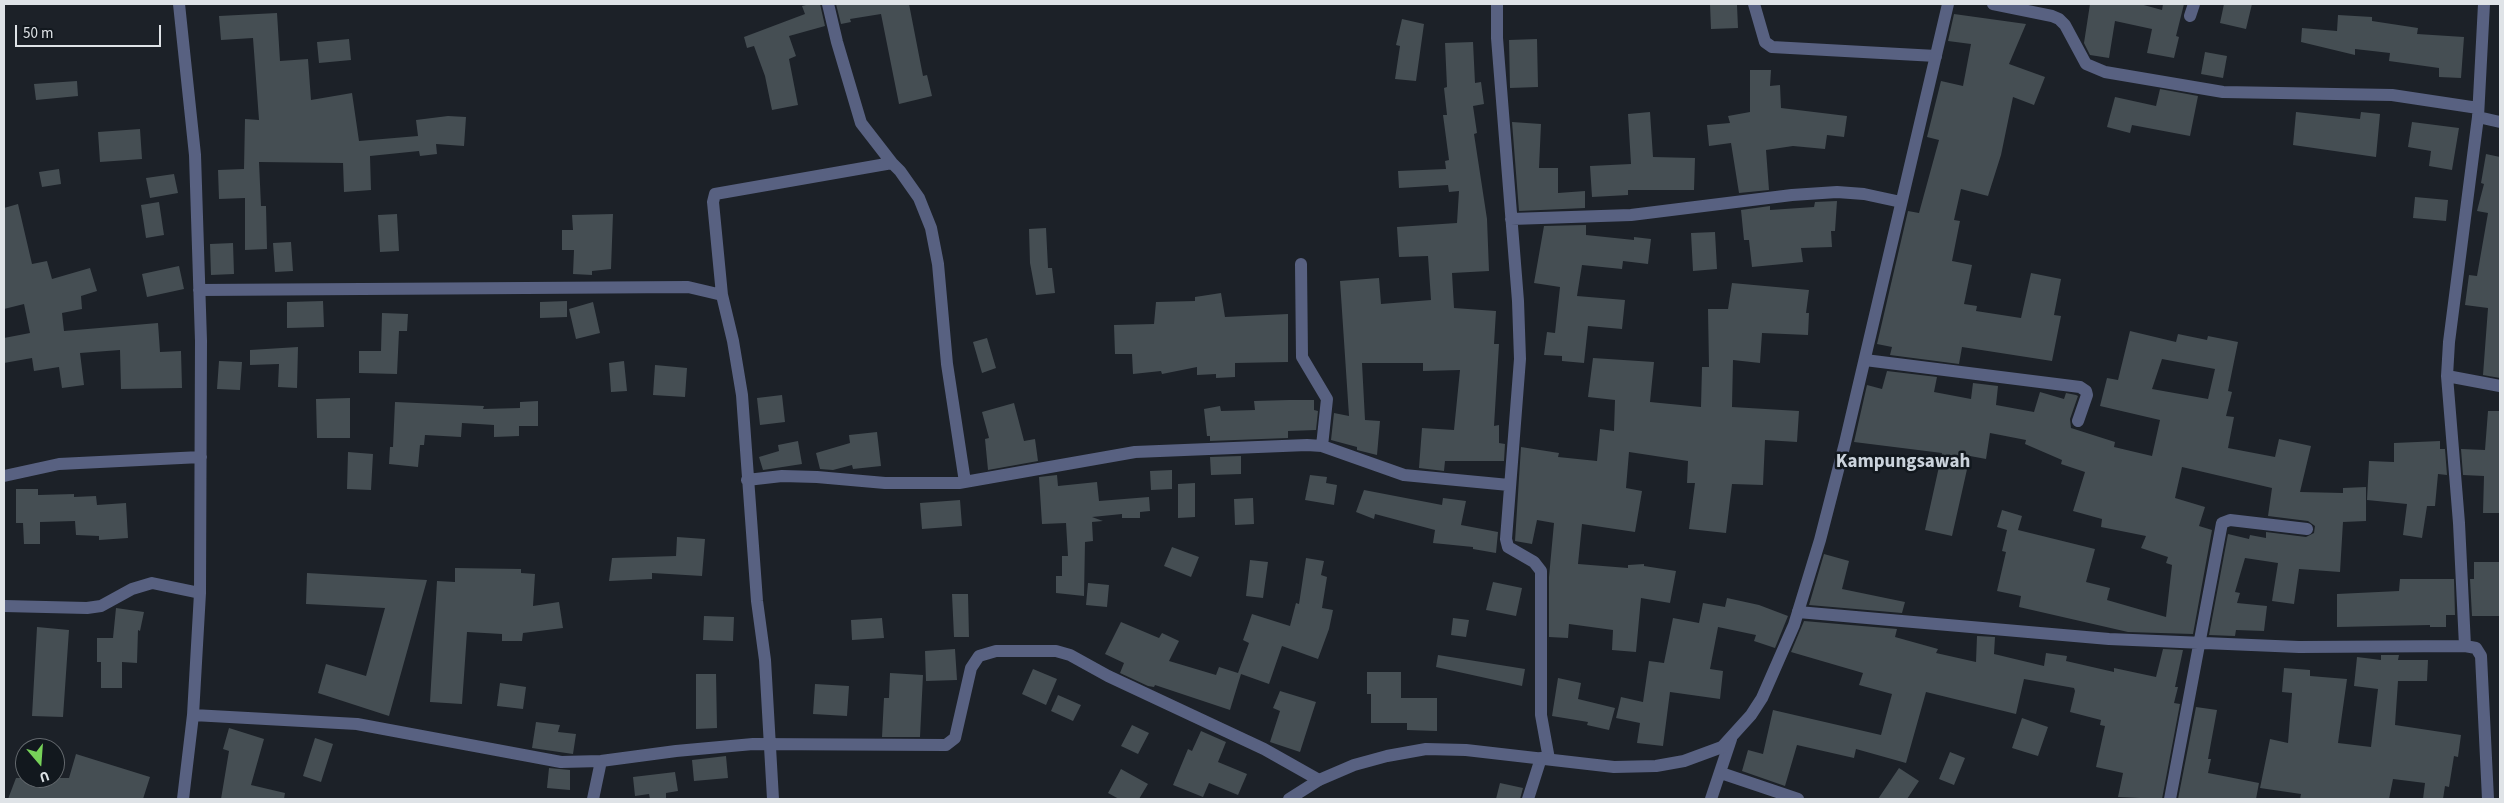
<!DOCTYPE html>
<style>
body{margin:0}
#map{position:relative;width:2504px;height:803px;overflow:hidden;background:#1c2128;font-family:"Source Sans 3",sans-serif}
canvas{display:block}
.frame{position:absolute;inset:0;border:5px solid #dfe3e7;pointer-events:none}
.north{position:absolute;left:15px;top:738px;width:50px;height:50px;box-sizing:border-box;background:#12181e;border:1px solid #64696e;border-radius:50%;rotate:162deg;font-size:14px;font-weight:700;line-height:20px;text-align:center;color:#dfe3e7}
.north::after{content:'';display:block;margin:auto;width:18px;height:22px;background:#77d259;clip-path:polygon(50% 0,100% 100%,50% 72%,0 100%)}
.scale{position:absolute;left:15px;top:25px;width:146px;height:22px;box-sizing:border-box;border:2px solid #dfe3e7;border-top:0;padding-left:6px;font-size:15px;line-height:18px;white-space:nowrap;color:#dfe3e7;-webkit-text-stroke:4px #12181e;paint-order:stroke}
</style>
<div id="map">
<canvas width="2504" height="803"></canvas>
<div class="frame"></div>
<div class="north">U</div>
<div class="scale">50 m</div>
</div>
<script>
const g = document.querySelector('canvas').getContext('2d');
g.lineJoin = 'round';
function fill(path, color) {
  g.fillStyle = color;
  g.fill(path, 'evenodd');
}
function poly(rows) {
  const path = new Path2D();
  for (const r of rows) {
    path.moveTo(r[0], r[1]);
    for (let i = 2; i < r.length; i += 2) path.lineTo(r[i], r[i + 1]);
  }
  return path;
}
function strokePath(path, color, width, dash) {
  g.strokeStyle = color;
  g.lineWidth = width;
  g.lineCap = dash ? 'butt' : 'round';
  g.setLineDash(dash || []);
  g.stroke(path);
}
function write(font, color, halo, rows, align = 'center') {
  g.font = font + ' "Source Sans 3",sans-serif';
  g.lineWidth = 5;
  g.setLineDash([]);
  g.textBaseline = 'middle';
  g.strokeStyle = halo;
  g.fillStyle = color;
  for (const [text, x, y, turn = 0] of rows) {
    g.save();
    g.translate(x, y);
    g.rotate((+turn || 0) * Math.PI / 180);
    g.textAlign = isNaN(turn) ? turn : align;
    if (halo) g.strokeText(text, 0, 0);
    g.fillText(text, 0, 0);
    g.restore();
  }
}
fill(poly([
 [810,4,820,4,825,26,789,36,796,56,789,59,798,105,772,110,765,76,754,46,747,48,744,37,805,14,802,6],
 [836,4,909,4,923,76,927,75,932,96,899,104,881,14,850,19,851,22,841,24],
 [1710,4,1737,5,1738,28,1711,29],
 [2090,4,2140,4,2162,10,2163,4,2184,4,2176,36,2179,37,2174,58,2147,53,2152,29,2115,21,2109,58,2090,55,2084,43],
 [2224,4,2252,4,2246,29,2220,23],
 [277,13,280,61,308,59,311,100,352,93,359,141,418,136,416,120,448,116,466,117,464,146,436,144,437,154,420,156,419,151,370,156,371,190,344,192,343,163,259,162,261,206,266,206,267,249,245,250,245,198,219,199,218,170,244,169,245,119,259,120,253,38,221,40,219,16],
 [1954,14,2026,24,2009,64,2045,77,2034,105,2013,97,2001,155,1988,196,1961,189,1954,220,1960,221,1952,261,1972,265,1964,304,1977,306,1976,311,2021,318,2031,273,2061,279,2054,315,2061,316,2052,361,1962,347,1959,364,1890,355,1892,347,1877,344,1908,211,1919,213,1939,140,1927,137,1941,81,1963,86,1971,44,1948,41],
 [2338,15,2372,17,2372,21,2418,28,2417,34,2464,37,2461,78,2439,77,2439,68,2389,61,2390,53,2355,49,2355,55,2301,42,2302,28,2337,31],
 [1402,19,1424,24,1416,81,1395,79,1400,46,1396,45],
 [349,39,351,60,319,63,317,42],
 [1537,39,1538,87,1510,88,1509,40],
 [1473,42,1475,83,1481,82,1484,104,1473,106,1477,133,1474,134,1487,219,1489,271,1452,273,1454,308,1496,311,1494,344,1499,344,1494,426,1499,425,1499,443,1505,444,1504,461,1445,461,1444,471,1419,468,1422,428,1454,430,1460,370,1423,371,1423,363,1362,363,1365,420,1380,421,1377,455,1357,450,1357,447,1331,440,1334,413,1349,416,1340,281,1379,278,1381,304,1431,300,1428,256,1399,257,1397,227,1457,223,1459,191,1449,192,1448,185,1399,188,1398,171,1446,169,1445,161,1449,160,1443,115,1447,115,1444,88,1447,87,1445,43],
 [2205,52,2227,56,2223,78,2201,74],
 [1750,70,1771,70,1770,86,1780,85,1781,108,1847,116,1844,137,1827,135,1825,149,1793,146,1766,150,1769,190,1739,193,1731,143,1709,146,1707,125,1730,123,1728,116,1750,112],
 [77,81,78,96,36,100,34,84],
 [2160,89,2198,96,2190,136,2132,125,2130,133,2107,127,2115,97,2156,106],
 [1650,112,1653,157,1695,158,1694,190,1628,190,1628,195,1592,197,1590,166,1631,164,1628,114],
 [2296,112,2360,119,2361,112,2380,114,2376,157,2293,145],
 [1512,122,1541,124,1539,168,1558,168,1558,193,1585,191,1585,208,1519,211],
 [2412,122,2459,128,2452,170,2429,166,2431,151,2408,147],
 [140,129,142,159,100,162,98,132],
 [2486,154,2500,157,2500,378,2483,375,2488,308,2465,305,2469,275,2477,276,2488,213,2477,211,2484,184,2481,183],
 [59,169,61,184,42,187,39,172],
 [174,174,178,193,150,198,146,178],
 [2415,197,2448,200,2446,221,2413,218],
 [1837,201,1835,231,1831,231,1832,247,1801,248,1803,262,1752,267,1749,240,1744,240,1741,210,1770,206,1770,210,1814,207,1815,202],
 [159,202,164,235,146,238,141,205],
 [18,204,32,264,47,261,52,279,90,268,97,291,81,296,82,309,62,313,64,331,158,323,160,352,181,351,182,388,121,389,120,350,80,353,84,385,62,388,59,367,34,371,32,358,4,363,4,338,30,333,24,304,4,309,4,208],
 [397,214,399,251,380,252,378,215],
 [613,214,611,269,592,271,592,275,573,274,574,250,562,250,562,230,573,230,572,215],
 [1586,225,1586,235,1634,240,1634,237,1651,239,1648,264,1623,261,1622,269,1582,265,1577,296,1625,300,1622,329,1588,326,1584,363,1562,361,1562,356,1544,355,1547,332,1555,333,1560,287,1534,283,1544,226],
 [1046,228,1048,268,1052,268,1055,293,1036,295,1030,263,1029,229],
 [1715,232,1717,269,1693,271,1691,233],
 [291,242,293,271,275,272,273,243],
 [233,243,234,274,211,275,210,244],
 [179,266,184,289,147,297,142,274],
 [1732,283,1809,290,1806,313,1809,313,1808,335,1762,333,1760,363,1733,360,1732,407,1799,411,1797,442,1765,440,1763,485,1732,484,1726,533,1689,529,1695,483,1687,483,1688,461,1629,452,1626,488,1642,491,1635,532,1582,524,1578,564,1628,568,1628,565,1644,564,1644,566,1676,571,1670,603,1641,598,1636,652,1612,650,1613,630,1569,624,1568,638,1549,637,1549,577,1554,523,1537,520,1532,544,1515,541,1521,447,1559,453,1558,457,1597,461,1600,429,1614,431,1615,400,1588,397,1593,358,1654,362,1650,402,1701,407,1702,367,1709,367,1708,309,1728,309],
 [1221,293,1225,317,1288,314,1288,362,1235,363,1235,377,1216,378,1216,374,1197,375,1197,367,1162,374,1161,371,1133,374,1132,354,1115,354,1114,325,1154,324,1156,302,1195,301,1195,297],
 [323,301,324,327,287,328,287,302],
 [567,301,567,317,540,318,540,302],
 [593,302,600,333,576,339,569,309],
 [382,313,408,314,407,331,399,331,397,374,359,373,359,351,381,351],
 [2130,331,2176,342,2178,334,2207,340,2208,336,2238,342,2228,391,2232,392,2226,416,2234,417,2228,448,2275,457,2279,439,2311,446,2300,492,2343,493,2343,488,2366,487,2366,521,2343,522,2340,572,2299,569,2294,604,2272,601,2278,563,2245,558,2235,592,2240,593,2237,603,2267,606,2264,631,2236,630,2235,636,2209,635,2228,534,2249,539,2250,535,2266,538,2266,532,2306,537,2314,533,2315,526,2308,521,2268,516,2272,488,2182,467,2175,498,2205,507,2199,526,2212,530,2193,634,2128,632,2019,607,2021,596,1997,591,2006,552,2002,551,2007,530,1997,527,2002,510,2022,516,2018,530,2095,549,2086,582,2110,588,2107,600,2166,617,2172,565,2166,563,2168,557,2141,548,2146,536,2101,527,2102,519,2073,511,2085,472,2061,464,2062,460,2025,444,2026,440,1990,433,1986,459,1970,456,1952,536,1925,530,1942,453,1854,442,1867,385,1882,389,1887,371,1937,377,1934,392,1971,399,1973,383,1998,386,1996,405,2034,412,2040,392,2064,399,2066,393,2076,395,2078,396,2070,419,2071,428,2115,442,2114,447,2152,456,2160,420,2100,406,2107,378,2118,380],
 [2162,359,2215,369,2208,399,2152,389],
 [987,338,996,368,982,373,973,342],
 [298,347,297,388,278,387,279,364,250,365,250,350],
 [219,361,242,362,240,390,217,389],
 [624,361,627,391,611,392,609,363],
 [655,365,687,368,685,397,653,395],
 [782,395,785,422,760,425,757,398],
 [350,398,350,438,317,438,316,399],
 [1289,400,1314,400,1314,410,1318,411,1316,430,1288,431,1288,438,1210,441,1210,436,1207,436,1204,409,1220,406,1221,411,1255,410,1254,401],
 [538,401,538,426,519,426,519,436,494,437,494,425,462,423,461,437,425,435,424,445,420,445,418,467,389,464,390,447,393,447,395,402,484,406,483,409,520,408,520,402],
 [1014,403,1024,441,1035,439,1038,461,988,470,985,439,989,438,982,412],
 [2488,411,2500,411,2500,513,2483,513,2484,476,2463,475,2461,449,2485,450],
 [877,432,881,466,853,469,852,465,833,470,820,469,816,453,850,443,849,435],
 [798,441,802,464,763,470,759,457,779,451,778,445],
 [2440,441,2440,449,2445,449,2447,475,2438,474,2435,506,2427,506,2422,538,2403,535,2407,504,2367,500,2369,461,2394,462,2394,443],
 [348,452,373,454,371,490,347,489],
 [1241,456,1241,474,1211,475,1210,457],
 [1172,470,1172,489,1151,490,1150,471],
 [1057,475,1058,486,1097,482,1099,501,1149,497,1150,511,1140,512,1140,518,1122,518,1122,514,1092,517,1103,521,1092,522,1093,541,1085,542,1084,596,1056,593,1056,576,1062,576,1062,556,1068,556,1066,523,1042,524,1039,477],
 [1310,475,1327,477,1326,483,1337,485,1334,505,1305,500],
 [1195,483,1195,517,1178,518,1178,484],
 [16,489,38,489,38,495,74,494,74,497,96,496,97,505,126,503,128,538,99,540,99,536,76,535,75,521,40,522,40,544,24,544,23,523,16,523],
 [1364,490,1442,505,1443,498,1466,501,1461,525,1498,532,1496,553,1473,549,1473,547,1433,543,1435,530,1375,514,1374,519,1356,512],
 [1253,498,1254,524,1235,525,1234,499],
 [960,500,962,526,922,529,920,503],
 [677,537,705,539,702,576,652,573,652,579,609,581,612,558,676,556],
 [1172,547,1199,557,1191,577,1164,566],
 [1824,554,1849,561,1842,589,1905,602,1902,613,1809,605],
 [1306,558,1324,561,1321,575,1327,577,1322,608,1333,610,1329,629,1318,659,1282,646,1269,684,1241,674,1230,710,1155,685,1154,687,1148,686,1120,673,1124,663,1105,654,1121,622,1159,638,1162,633,1179,641,1169,661,1216,675,1219,667,1238,673,1249,643,1243,640,1252,614,1290,626,1296,603,1299,604],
 [1250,560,1268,562,1263,598,1246,596],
 [2474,562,2500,562,2500,616,2472,616,2470,579,2474,579],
 [455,568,521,569,521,573,535,574,533,606,559,602,563,628,523,633,522,641,502,641,502,634,467,632,462,704,430,702,437,581,455,582],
 [307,573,427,580,389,716,318,693,326,664,366,676,385,608,306,604],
 [2400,579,2454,579,2455,615,2446,615,2446,627,2430,627,2430,625,2337,627,2337,594,2399,591],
 [1493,582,1522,588,1516,616,1486,610],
 [1088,583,1109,585,1107,607,1086,605],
 [952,594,968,594,969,637,954,637],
 [1727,598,1759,605,1788,616,1775,648,1754,641,1756,635,1718,627,1710,669,1723,671,1720,699,1670,692,1663,746,1637,743,1640,723,1616,718,1621,697,1643,702,1649,661,1664,663,1673,618,1699,623,1703,603,1725,607],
 [116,608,144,612,140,631,138,630,137,663,122,662,122,688,101,688,101,662,97,662,97,638,113,638],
 [704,616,734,617,733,641,703,640],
 [882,618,884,638,852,640,851,620],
 [1453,618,1469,620,1466,637,1451,635],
 [1804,621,1897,629,1895,637,1938,649,1936,653,1976,662,1977,636,1995,637,1994,654,2044,666,2046,653,2067,656,2066,661,2114,672,2114,668,2156,677,2163,649,2183,650,2175,687,2178,687,2174,703,2180,704,2162,799,2118,797,2123,773,2096,767,2105,726,2100,725,2101,720,2070,712,2075,691,2074,688,2024,679,2016,714,1926,692,1906,763,1856,749,1854,758,1797,745,1785,786,1742,771,1748,750,1763,754,1773,710,1881,735,1892,694,1859,685,1863,673,1791,652],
 [37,627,69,630,63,717,32,716],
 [955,649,957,680,926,681,925,651],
 [1438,655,1525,669,1522,686,1436,667],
 [2381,655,2399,655,2398,660,2428,660,2427,681,2398,681,2395,725,2461,735,2458,757,2454,756,2449,787,2445,786,2443,799,2423,799,2425,783,2393,779,2389,799,2300,799,2301,794,2260,788,2270,739,2288,743,2292,693,2282,692,2284,668,2310,670,2310,676,2347,679,2338,743,2371,747,2378,689,2354,686,2357,657,2381,660],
 [1033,669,1057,679,1046,705,1022,694],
 [1367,672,1401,672,1401,698,1437,698,1437,731,1407,730,1407,723,1371,723,1371,694,1367,694],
 [890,673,923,675,920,737,882,737,884,698,889,698],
 [696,674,716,674,717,728,696,729],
 [1558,678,1581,683,1578,699,1615,708,1609,730,1587,725,1588,722,1552,716],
 [500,683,526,687,523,709,497,706],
 [815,684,849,686,847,716,813,714],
 [1280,691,1316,702,1300,752,1270,742,1280,711,1273,708],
 [1058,695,1081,705,1073,721,1051,711],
 [2196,707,2217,710,2208,759,2211,759,2208,773,2259,783,2256,799,2178,799],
 [2022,718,2048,727,2038,756,2012,748],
 [536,722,560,725,558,732,576,734,573,754,532,748],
 [1132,725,1149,733,1138,754,1121,746],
 [229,728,264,739,251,785,285,793,284,799,221,799,229,751,223,749],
 [1201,731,1226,742,1218,762,1247,774,1238,795,1209,783,1203,797,1173,785,1188,749,1192,751],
 [315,738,333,744,321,782,303,776],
 [1950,752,1965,758,1954,785,1939,779],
 [76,754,150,777,143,799,8,799,16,778,69,778],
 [726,756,728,778,694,781,692,760],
 [549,768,570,770,570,790,547,788],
 [1899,768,1919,781,1907,799,1878,799],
 [1121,769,1148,784,1139,799,1119,799,1108,793],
 [675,772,678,791,666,793,666,799,650,799,649,794,635,796,633,777],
 [1500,783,1523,788,1520,799,1496,799]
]), '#454e53');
strokePath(poly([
 [179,4,195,155,201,341,200,593,193,715,183,799],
 [1497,4,1497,38,1518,301,1520,359,1506,539,1508,547,1534,562,1541,571,1541,715,1549,759],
 [1754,4,1765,42,1772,47,1936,56],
 [1993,4,2052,16,2059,19,2065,25,2086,64,2105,72,2223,92,2392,95,2478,108],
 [2190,16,2194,4],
 [2478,117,2500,122],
 [892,163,900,171,919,198,931,228,938,264,947,364,965,482],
 [1511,219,1631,215,1792,195,1837,192,1864,194,1901,202],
 [1301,264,1302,357,1327,399,1322,446],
 [199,290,688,287,722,295,733,341,742,395,757,601,765,660,773,799],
 [722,295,713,202,715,194,892,163,861,123,837,42,828,4],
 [1865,360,2080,387,2086,391,2087,395,2078,421],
 [2447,376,2500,386],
 [4,476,59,464,201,457],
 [747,480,782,476,817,477,885,483,959,483,1135,452,1307,445,1322,446,1404,475,1509,485],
 [4,606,87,608,101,606,132,589,152,583,200,593],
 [1798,612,2109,639,2299,647,2465,646,2459,523,2447,376,2449,342,2478,117,2484,4],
 [2465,646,2476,648,2481,656,2488,799],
 [193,715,357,724,561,762,601,761,676,751,753,744,946,745,955,738,971,668,979,656,996,651,1056,651,1070,655,1108,676,1264,749,1319,780],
 [1721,773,1798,799],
 [593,799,601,761],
 [1528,799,1541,758],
 [1711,799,1731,739],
 [2170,799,2222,523,2230,520,2307,529]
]), '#586181', 12);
strokePath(poly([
 [1289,799,1319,780,1354,765,1387,756,1426,749,1466,750,1614,767,1656,766,1684,761,1722,747,1751,715,1762,698,1794,625,1820,540,1845,443,1948,4]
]), '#586181', 12);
write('bold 19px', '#cbd3dc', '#12181e', [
 ["Kampungsawah",1903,463]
]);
</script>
